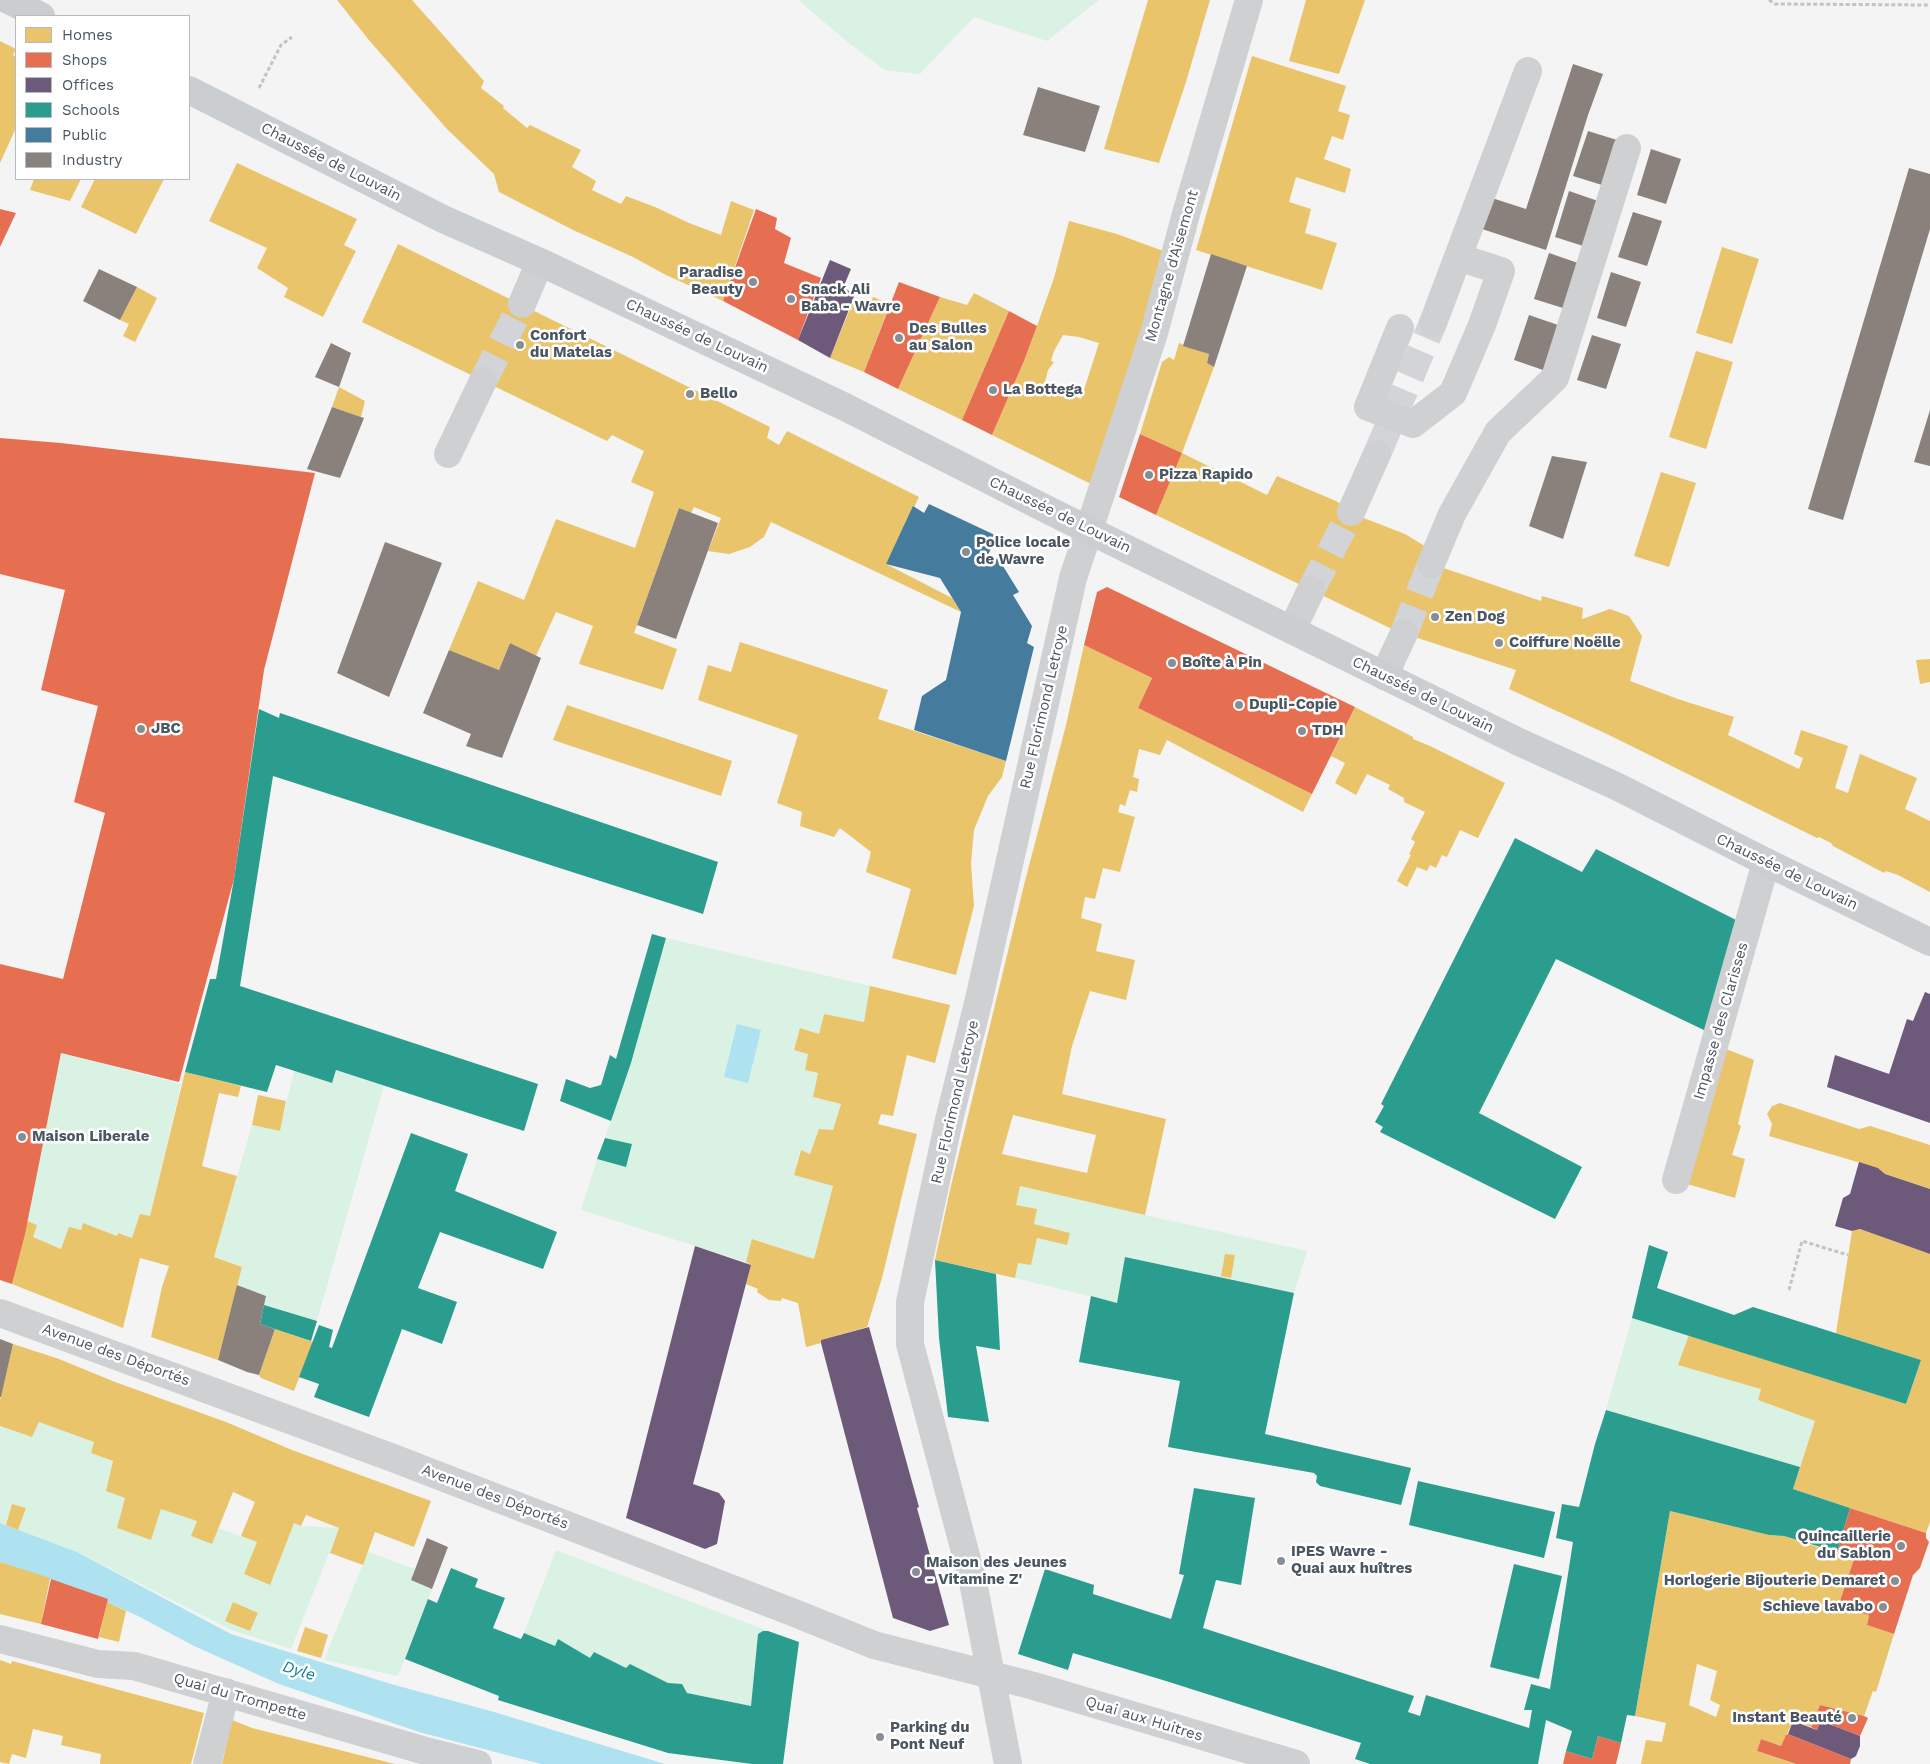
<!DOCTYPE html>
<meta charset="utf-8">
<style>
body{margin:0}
#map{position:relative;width:1930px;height:1764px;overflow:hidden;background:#f4f4f4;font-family:"Work Sans",sans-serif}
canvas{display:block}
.legend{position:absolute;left:15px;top:15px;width:175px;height:165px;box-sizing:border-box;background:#fff;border:1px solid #b7bbc0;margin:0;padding:6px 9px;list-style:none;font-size:15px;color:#4a5661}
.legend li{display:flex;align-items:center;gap:10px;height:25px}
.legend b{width:25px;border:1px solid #b7bbc0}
</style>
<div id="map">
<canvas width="1930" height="1764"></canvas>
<ul class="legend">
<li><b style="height:14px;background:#e9c46a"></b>Homes</li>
<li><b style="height:14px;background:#e76f51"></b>Shops</li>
<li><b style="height:14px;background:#6d597a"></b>Offices</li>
<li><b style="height:14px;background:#2a9d8f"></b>Schools</li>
<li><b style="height:14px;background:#457b9d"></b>Public</li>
<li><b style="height:14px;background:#8a817c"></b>Industry</li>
</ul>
</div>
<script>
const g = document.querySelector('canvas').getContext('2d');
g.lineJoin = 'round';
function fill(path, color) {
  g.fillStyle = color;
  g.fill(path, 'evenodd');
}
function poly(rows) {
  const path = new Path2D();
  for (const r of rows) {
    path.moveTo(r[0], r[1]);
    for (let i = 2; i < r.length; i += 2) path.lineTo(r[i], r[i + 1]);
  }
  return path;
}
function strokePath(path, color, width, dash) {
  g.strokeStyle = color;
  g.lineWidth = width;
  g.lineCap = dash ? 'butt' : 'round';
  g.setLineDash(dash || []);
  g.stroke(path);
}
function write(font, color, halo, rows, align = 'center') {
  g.font = font + ' "Work Sans",sans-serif';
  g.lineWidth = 5;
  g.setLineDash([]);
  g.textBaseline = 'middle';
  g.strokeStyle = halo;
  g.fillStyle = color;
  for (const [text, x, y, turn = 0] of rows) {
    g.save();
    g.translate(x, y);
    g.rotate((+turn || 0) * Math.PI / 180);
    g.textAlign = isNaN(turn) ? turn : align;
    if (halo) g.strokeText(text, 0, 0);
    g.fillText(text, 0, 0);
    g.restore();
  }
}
fill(poly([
 [798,0,1099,0,1047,41,974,17,920,74,885,70,849,43],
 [666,938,870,986,864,1022,824,1014,819,1034,800,1028,794,1049,808,1054,805,1070,818,1073,813,1097,841,1104,833,1130,819,1129,810,1154,800,1150,794,1174,833,1186,814,1259,753,1239,746,1262,581,1210,597,1159,626,1167,632,1144,605,1138,631,1063],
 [61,1053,181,1084,150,1216,132,1238,118,1233,117,1236,83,1223,81,1230,69,1228,61,1249,33,1237,37,1225,27,1221],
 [336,1070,384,1085,317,1321,264,1305,266,1296,237,1285,242,1267,214,1257,252,1125,280,1131,294,1071,331,1083],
 [1020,1186,1145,1215,1307,1251,1294,1293,1126,1257,1117,1303,1015,1278,1018,1263,1031,1265,1037,1238,1067,1245,1070,1233,1034,1224,1037,1209,1016,1205],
 [1632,1318,1689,1335,1761,1389,1758,1400,1815,1421,1800,1467,1606,1410],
 [39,1422,94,1442,91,1453,113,1461,106,1491,125,1498,117,1528,151,1540,161,1509,197,1521,191,1536,212,1544,218,1528,257,1542,244,1574,269,1585,294,1523,301,1526,339,1528,291,1649,231,1630,77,1552,18,1530,26,1508,12,1504,6,1525,0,1523,0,1426,32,1437],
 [233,1602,258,1613,250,1631,226,1621],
 [556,1550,768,1631,763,1631,758,1634,751,1706,687,1693,682,1684,668,1683,630,1664,626,1668,594,1652,590,1658,558,1639,555,1646,524,1633],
 [368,1552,415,1569,411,1580,432,1589,398,1676,324,1660]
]), '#d9f2e3');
fill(poly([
 [737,1024,761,1030,748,1083,724,1077],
 [0,1523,77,1552,231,1634,391,1684,494,1712,665,1764,541,1764,419,1732,279,1684,194,1646,138,1616,107,1602,107,1599,0,1562]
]), '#aee2f0');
fill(poly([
 [337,0,412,0,484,81,481,88,504,106,503,108,527,128,530,125,581,150,572,167,596,181,592,190,621,204,626,196,655,207,689,223,721,235,731,201,754,210,723,301,666,275,633,257,573,230,499,192,494,174,447,129,368,39],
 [1148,0,1210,0,1186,82,1159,163,1104,149],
 [1306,0,1365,0,1339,74,1289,61],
 [0,41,16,49,13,55,16,57,16,128,0,163],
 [1252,56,1346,86,1338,111,1350,115,1343,140,1332,136,1324,159,1351,169,1345,193,1296,177,1289,202,1311,209,1305,233,1337,243,1322,290,1196,250],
 [237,163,357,219,344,245,356,251,323,317,284,297,288,288,257,268,267,248,209,221],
 [34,179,81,179,70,201,30,190],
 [95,179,164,179,136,234,81,207],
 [1069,221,1117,234,1166,252,1093,485,992,435,1024,361,1037,326,1054,278],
 [1063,335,1079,337,1099,343,1081,399,1045,382,1048,370,1054,362,1051,361,1054,351],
 [398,244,770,427,767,438,779,445,787,431,919,497,886,564,952,598,961,612,771,522,764,537,750,547,729,554,708,551,721,518,694,507,691,513,679,508,634,633,677,649,663,690,579,664,593,626,556,612,536,656,510,643,499,670,449,650,478,581,524,600,556,519,635,548,654,492,631,482,644,451,612,435,607,441,362,322],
 [1722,247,1759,259,1732,344,1696,333],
 [137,287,157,298,135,342,123,336,129,324,120,320],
 [974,293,1009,311,962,420,898,389,940,297,967,305],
 [873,297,890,304,864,372,830,358,852,304,868,309],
 [1179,343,1209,354,1207,363,1214,367,1182,453,1267,495,1277,476,1336,501,1356,515,1405,534,1428,548,1423,561,1541,601,1542,596,1583,608,1582,619,1610,609,1629,616,1642,636,1630,681,1678,699,1734,717,1728,735,1799,769,1803,758,1794,754,1801,730,1848,746,1835,788,1848,793,1860,754,1917,778,1905,809,1930,821,1930,892,1898,875,1886,871,1884,873,1833,846,1831,843,1819,837,1817,838,1609,735,1509,689,1516,670,1396,631,1156,515,1182,453,1140,434,1162,362,1169,357,1174,360],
 [1696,351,1733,362,1706,449,1669,437],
 [339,387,365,401,361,417,332,407],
 [1661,472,1696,483,1669,567,1634,556],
 [740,642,888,690,878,719,1006,761,1002,777,988,796,974,830,971,863,974,906,956,975,892,958,911,889,866,872,871,852,840,828,834,837,800,826,802,812,777,803,798,735,698,700,708,665,731,672],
 [1084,645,1152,678,1138,708,1312,794,1303,812,1167,740,1160,755,1139,749,1133,777,1139,779,1137,792,1130,790,1125,806,1120,804,1118,812,1135,817,1120,872,1103,868,1095,899,1085,897,1081,918,1102,924,1096,951,1135,960,1126,1000,1090,991,1072,1046,1062,1094,1166,1119,1145,1215,1020,1186,1016,1205,1037,1209,1034,1224,1070,1233,1067,1245,1037,1238,1031,1265,1018,1263,1015,1278,935,1260,950,1190,1025,881,1066,725],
 [1013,1115,1096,1135,1087,1173,1002,1154],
 [1930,659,1930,682,1920,684,1916,660],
 [567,705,732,761,721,796,553,740],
 [1355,707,1413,737,1413,739,1430,746,1505,783,1478,838,1460,830,1447,857,1442,855,1436,868,1430,865,1427,871,1417,867,1407,887,1397,881,1411,855,1409,854,1415,842,1411,839,1425,812,1404,802,1404,798,1388,789,1390,785,1367,774,1356,795,1335,783,1345,763,1331,756],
 [870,986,950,1005,935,1063,907,1055,893,1116,881,1114,878,1124,917,1134,882,1278,867,1327,821,1340,821,1343,806,1347,798,1303,782,1298,781,1301,769,1300,757,1292,758,1289,746,1284,751,1265,746,1262,752,1239,814,1259,833,1186,794,1175,801,1150,810,1154,819,1129,833,1130,841,1104,813,1097,818,1073,805,1070,808,1054,794,1050,800,1028,819,1034,824,1014,864,1022],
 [1721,1047,1754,1060,1738,1124,1741,1126,1732,1155,1745,1159,1735,1198,1684,1183],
 [185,1072,241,1086,238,1097,219,1093,202,1166,237,1176,214,1257,242,1267,218,1360,151,1337,162,1287,169,1266,140,1258,123,1328,12,1284,27,1221,37,1225,33,1237,61,1249,69,1227,81,1230,83,1223,117,1236,118,1233,132,1238,140,1214,150,1216],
 [258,1095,286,1101,280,1131,252,1125],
 [1780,1103,1859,1129,1870,1126,1930,1145,1930,1189,1885,1174,1878,1168,1769,1136,1772,1124,1767,1114,1772,1106],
 [1860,1229,1930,1254,1930,1522,1926,1533,1793,1489,1815,1421,1758,1400,1761,1389,1678,1365,1689,1335,1906,1404,1921,1360,1836,1333,1852,1231],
 [1225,1254,1235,1255,1231,1278,1221,1276],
 [275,1329,313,1342,294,1391,261,1378,259,1375],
 [13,1344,59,1359,115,1382,226,1422,292,1450,431,1501,414,1547,375,1532,363,1565,330,1553,339,1528,306,1515,301,1526,294,1523,270,1585,244,1574,257,1542,241,1536,255,1502,233,1492,212,1544,191,1536,197,1521,161,1509,151,1540,117,1528,125,1498,106,1491,113,1461,91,1453,94,1442,39,1422,32,1437,0,1426,0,1400],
 [12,1504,26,1508,18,1530,6,1525],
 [1670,1511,1769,1535,1784,1536,1854,1559,1838,1607,1869,1615,1867,1625,1894,1634,1876,1692,1873,1691,1864,1716,1820,1705,1811,1727,1793,1721,1781,1746,1761,1739,1757,1751,1795,1764,1641,1764,1646,1740,1662,1742,1666,1723,1635,1716],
 [1697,1664,1717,1671,1710,1700,1720,1705,1716,1717,1689,1705],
 [0,1562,50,1578,41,1624,0,1614],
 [107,1602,126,1611,119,1642,99,1637],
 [233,1602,258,1613,250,1631,225,1621],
 [305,1627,328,1635,321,1658,297,1651],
 [0,1660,11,1664,12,1661,204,1713,191,1764,100,1764,101,1754,61,1745,63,1736,33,1729,26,1758,12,1754,9,1764,0,1762],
 [232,1720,252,1728,395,1764,222,1764]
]), '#e9c46a');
fill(poly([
 [0,209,16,213,0,247],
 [756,209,777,218,775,229,791,238,784,263,821,278,798,340,723,301],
 [899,282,940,297,898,389,864,372],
 [1009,311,1037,326,1024,361,992,435,962,420],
 [1140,434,1182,453,1156,515,1119,497],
 [0,438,61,443,315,473,264,670,234,879,179,1082,61,1053,25,1234,12,1284,0,1280,0,964,63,979,105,813,74,802,98,706,41,690,65,590,0,574],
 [1107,587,1355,707,1312,794,1138,708,1152,678,1084,645,1097,592],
 [1850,1508,1926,1533,1926,1538,1929,1542,1920,1568,1913,1575,1894,1634,1867,1625,1869,1615,1838,1607,1854,1559,1837,1552],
 [51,1579,108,1599,98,1639,41,1624],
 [1820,1705,1864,1716,1868,1718,1860,1736,1821,1721,1817,1730,1811,1727],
 [1788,1734,1851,1759,1850,1764,1796,1764,1757,1751,1761,1739,1781,1746,1786,1735],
 [1598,1736,1621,1743,1616,1764,1563,1764,1566,1751,1592,1759]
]), '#e76f51');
fill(poly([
 [830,260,851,269,843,288,855,294,830,358,798,340],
 [1925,992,1930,994,1930,1123,1827,1087,1835,1055,1889,1074,1907,1019,1913,1021],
 [1859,1162,1878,1168,1885,1174,1930,1189,1930,1254,1860,1229,1852,1231,1835,1226,1843,1198,1850,1194],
 [695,1246,751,1265,693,1484,719,1493,725,1501,717,1544,705,1549,626,1518],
 [869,1327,919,1507,917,1508,949,1625,930,1631,893,1618,821,1343,821,1340],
 [1793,1721,1817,1730,1821,1721,1860,1736,1860,1746,1856,1756,1851,1759,1788,1734]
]), '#6d597a');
fill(poly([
 [259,709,279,718,280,713,718,862,703,914,273,776,240,986,538,1084,524,1131,336,1070,332,1083,276,1065,267,1092,185,1072,210,979,216,979,234,879],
 [1515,838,1582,872,1596,849,1740,922,1708,1032,1556,959,1479,1113,1582,1167,1555,1219,1380,1132,1383,1127,1375,1122,1384,1106,1381,1104],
 [652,934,666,938,631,1063,611,1121,560,1101,566,1079,590,1088,601,1085,610,1055,616,1059],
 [411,1133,468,1154,455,1191,557,1232,543,1269,440,1232,418,1288,457,1302,442,1344,402,1329,369,1417,314,1397,319,1384,299,1377,319,1325,333,1330,329,1347,332,1348],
 [605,1138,632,1144,626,1167,597,1159],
 [1649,1245,1668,1252,1657,1288,1734,1315,1753,1307,1921,1360,1906,1404,1632,1318],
 [1125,1257,1294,1293,1265,1434,1411,1468,1401,1505,1320,1486,1316,1482,1317,1476,1314,1473,1168,1447,1180,1381,1079,1362,1091,1296,1117,1303],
 [935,1260,996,1274,1000,1350,976,1346,989,1422,948,1417,939,1338],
 [264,1305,317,1321,311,1341,260,1324],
 [1606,1410,1800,1467,1793,1489,1850,1508,1837,1552,1784,1536,1769,1535,1670,1511,1635,1716,1627,1715,1621,1743,1598,1736,1592,1759,1566,1751,1572,1731,1546,1720,1538,1764,1370,1764,1355,1759,1361,1743,1166,1681,1073,1653,1068,1670,1018,1654,1045,1569,1094,1585,1093,1594,1171,1619,1184,1575,1179,1574,1194,1488,1255,1498,1241,1585,1216,1580,1203,1628,1414,1696,1408,1712,1420,1716,1426,1695,1529,1728,1532,1710,1524,1710,1531,1684,1550,1689,1573,1542,1556,1538,1562,1504,1579,1507,1595,1444],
 [1418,1481,1555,1512,1544,1558,1409,1525],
 [1514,1564,1562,1576,1539,1679,1490,1667],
 [451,1568,478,1579,475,1587,505,1598,493,1628,521,1639,524,1633,555,1646,558,1639,590,1658,594,1652,626,1668,630,1664,668,1683,682,1684,687,1693,751,1706,758,1634,763,1631,768,1631,799,1642,783,1764,752,1764,668,1753,498,1700,499,1696,405,1659,428,1599,437,1603]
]), '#2a9d8f');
fill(poly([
 [929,504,997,536,988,555,993,561,998,558,1019,592,1013,595,1032,626,1027,643,1034,647,1006,761,914,730,922,696,946,680,961,612,940,578,886,564,913,506,924,513]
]), '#457b9d');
fill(poly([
 [1573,64,1603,74,1588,115,1546,250,1482,229,1492,198,1526,209],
 [1038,87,1100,106,1085,152,1023,135],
 [1588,131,1617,140,1602,185,1573,176],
 [1651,149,1681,159,1666,204,1637,195],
 [1909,168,1930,174,1930,229,1843,520,1808,509],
 [1569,191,1598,201,1583,246,1555,237],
 [1633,212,1662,221,1647,266,1618,257],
 [1549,253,1578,263,1563,308,1534,299],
 [1211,254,1247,266,1214,367,1207,363,1209,354,1183,346],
 [99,269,137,287,120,320,83,301],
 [1611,272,1641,282,1626,327,1597,318],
 [1529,315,1558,325,1543,370,1514,360],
 [1592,335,1621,344,1606,389,1577,380],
 [331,343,351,353,339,387,315,377],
 [332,407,364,418,340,478,307,469],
 [1930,410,1930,466,1914,462],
 [1552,456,1587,462,1563,539,1529,526],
 [679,508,718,523,676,639,637,625],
 [385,542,442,563,389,697,337,673],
 [510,643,541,658,502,758,466,746,471,734,423,713,449,650,499,670],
 [237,1285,266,1296,260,1324,275,1329,259,1375,247,1372,218,1360],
 [0,1339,13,1344,1,1397,0,1397],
 [427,1538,448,1547,432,1589,411,1580]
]), '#8a817c');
strokePath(poly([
 [483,381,522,304],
 [1377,454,1433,323],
 [1311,590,1351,512],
 [1404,633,1431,564]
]), '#d2d4d7', 28, [28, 14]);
strokePath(poly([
 [1769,0,1775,4,1930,5],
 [259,88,281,45,292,37],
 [1789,1290,1802,1241,1848,1255]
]), '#bcc7c4', 3, [4, 2.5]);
strokePath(poly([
 [522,304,540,262],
 [1433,323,1528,71],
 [1400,328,1368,407,1413,424,1453,393,1482,325,1501,271,1458,257],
 [448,454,483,381],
 [1351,512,1377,454],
 [1431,564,1452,514,1498,432,1555,378,1627,148],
 [1292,630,1311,590],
 [1384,676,1404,633],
 [1676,1180,1766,862],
 [0,1313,393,1458,792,1612,874,1645,1034,1686,1296,1764],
 [0,1639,98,1664,134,1666,422,1750,478,1764],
 [207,1764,226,1692],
 [1008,1764,973,1582,910,1344,910,1302,949,1120,979,999,1073,578,1154,333,1186,214,1249,0]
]), '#ced0d2', 28);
strokePath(poly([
 [8,0,41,16],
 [189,90,443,219,540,262,845,407,1050,511,1519,742,1616,786,1766,862,1930,942]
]), '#caced1', 28);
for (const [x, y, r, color] of [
 [753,282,5,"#868d94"],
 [791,299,5,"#868d94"],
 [899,338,5,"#868d94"],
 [520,345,5,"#868d94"],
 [993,390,5,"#868d94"],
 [690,394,5,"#868d94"],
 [1149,475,5,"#868d94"],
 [966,552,5,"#868d94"],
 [1435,617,5,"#868d94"],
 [1499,643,5,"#868d94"],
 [1172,663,5,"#868d94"],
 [1239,705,5,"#868d94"],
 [141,729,5,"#868d94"],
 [1302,731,5,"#868d94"],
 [22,1137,5,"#868d94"],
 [1901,1546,5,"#868d94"],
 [1281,1561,5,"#868d94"],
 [916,1572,5,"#868d94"],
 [1895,1581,5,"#868d94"],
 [1883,1607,5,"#868d94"],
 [1852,1718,5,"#868d94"],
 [880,1737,5,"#868d94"]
]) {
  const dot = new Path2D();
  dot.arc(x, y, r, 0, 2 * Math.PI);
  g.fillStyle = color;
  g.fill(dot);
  strokePath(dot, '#fff', 2);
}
write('15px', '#4a5661', '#fff', [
 ["Chaussée de Louvain",331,162,27],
 ["Montagne d'Aisemont",1172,266,-74],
 ["Chaussée de Louvain",697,336,25],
 ["Chaussée de Louvain",1060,515,26],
 ["Chaussée de Louvain",1423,695,26],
 ["Rue Florimond Letroye",1044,707,-77],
 ["Chaussée de Louvain",1787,872,26],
 ["Impasse des Clarisses",1721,1021,-74],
 ["Rue Florimond Letroye",955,1102,-77],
 ["Avenue des Déportés",116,1355,20],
 ["Avenue des Déportés",495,1497,21],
 ["Quai du Trompette",240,1697,16],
 ["Quai aux Huitres",1144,1719,17]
]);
write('bold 15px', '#4a5661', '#fff', [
 ["Paradise",743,273,"right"],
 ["Beauty",743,290,"right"],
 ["Snack Ali",801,290],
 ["Baba - Wavre",801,307],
 ["Des Bulles",909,329],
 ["au Salon",909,346],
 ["Confort",530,336],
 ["du Matelas",530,353],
 ["La Bottega",1003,390],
 ["Bello",700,394],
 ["Pizza Rapido",1159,475],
 ["Police locale",976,543],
 ["de Wavre",976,560],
 ["Zen Dog",1445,617],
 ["Coiffure Noëlle",1509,643],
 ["Boîte à Pin",1182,663],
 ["Dupli-Copie",1249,705],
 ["JBC",151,729],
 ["TDH",1312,731],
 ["Maison Liberale",32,1137],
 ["Quincaillerie",1891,1537,"right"],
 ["du Sablon",1891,1554,"right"],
 ["IPES Wavre -",1291,1552],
 ["Quai aux huîtres",1291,1569],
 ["Maison des Jeunes",926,1563],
 ["- Vitamine Z'",926,1580],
 ["Horlogerie Bijouterie Demaret",1885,1581,"right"],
 ["Schieve lavabo",1873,1607,"right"],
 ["Instant Beauté",1842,1718,"right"],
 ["Parking du",890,1728],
 ["Pont Neuf",890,1745]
], 'left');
write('italic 16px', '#0c7c9b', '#fff', [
 ["Dyle",299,1671,17]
]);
</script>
